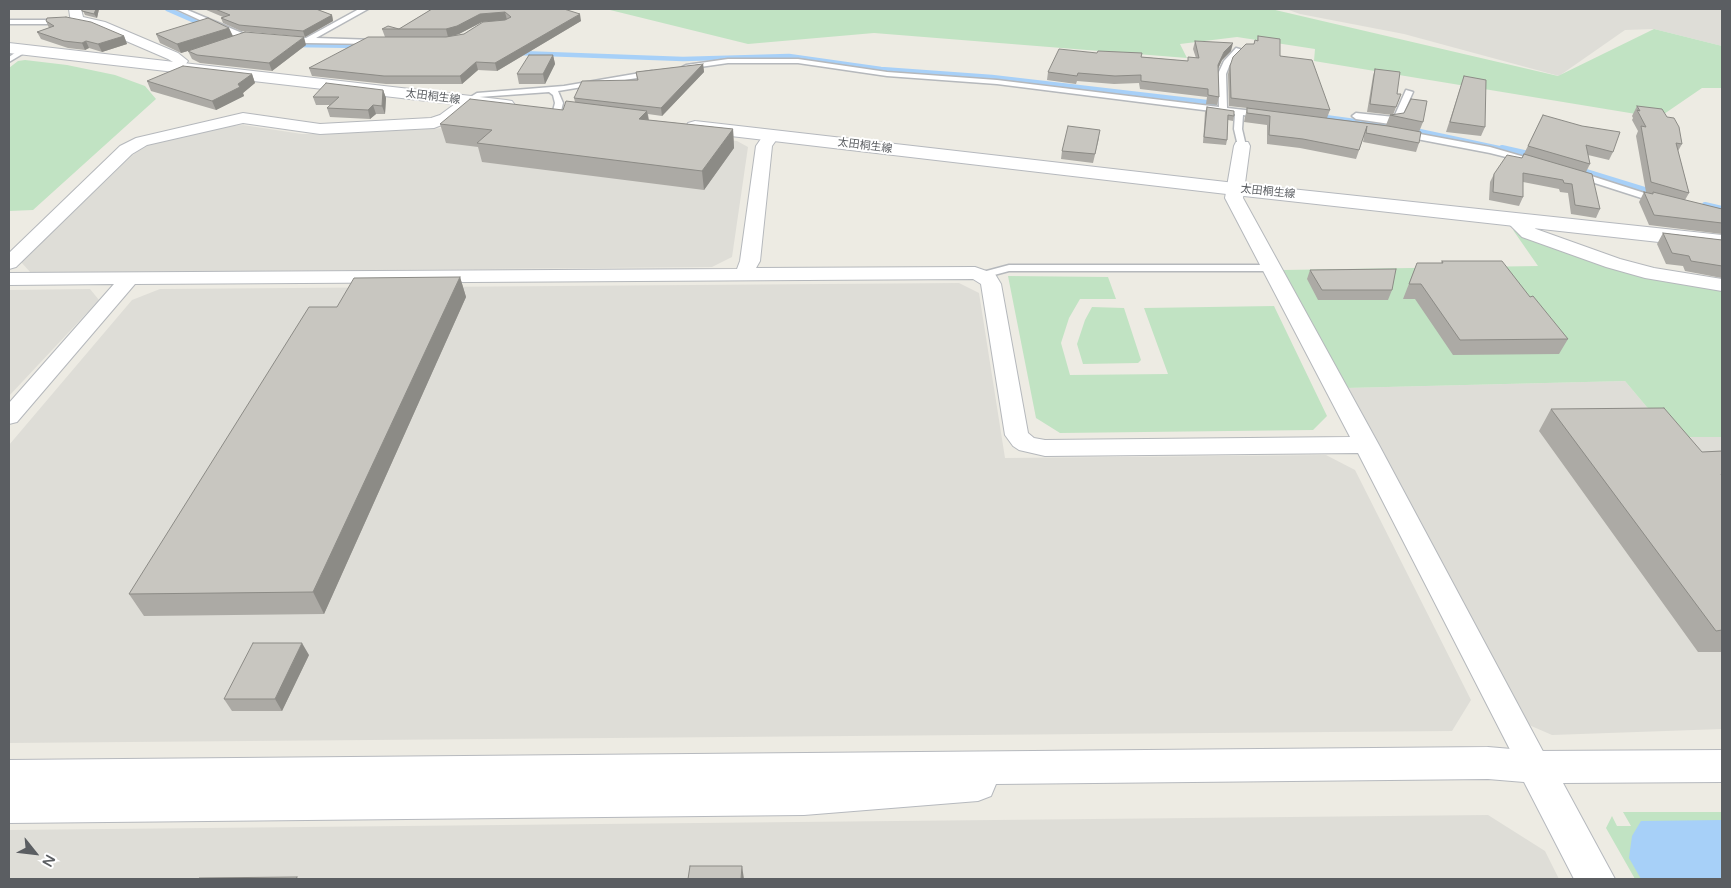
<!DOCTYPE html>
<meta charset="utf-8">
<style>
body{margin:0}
#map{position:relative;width:1731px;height:888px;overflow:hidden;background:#edebe3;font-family:"Varela Round",sans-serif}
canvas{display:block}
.frame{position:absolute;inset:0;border:10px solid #5b5e62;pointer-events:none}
.north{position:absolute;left:10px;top:828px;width:50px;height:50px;-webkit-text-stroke:4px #fff;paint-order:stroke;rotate:119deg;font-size:14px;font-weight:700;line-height:20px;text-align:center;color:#5b5e62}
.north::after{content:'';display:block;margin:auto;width:18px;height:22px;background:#5b5e62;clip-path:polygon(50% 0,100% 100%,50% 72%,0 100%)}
</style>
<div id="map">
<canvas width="1731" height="888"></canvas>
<div class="frame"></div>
<div class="north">N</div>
</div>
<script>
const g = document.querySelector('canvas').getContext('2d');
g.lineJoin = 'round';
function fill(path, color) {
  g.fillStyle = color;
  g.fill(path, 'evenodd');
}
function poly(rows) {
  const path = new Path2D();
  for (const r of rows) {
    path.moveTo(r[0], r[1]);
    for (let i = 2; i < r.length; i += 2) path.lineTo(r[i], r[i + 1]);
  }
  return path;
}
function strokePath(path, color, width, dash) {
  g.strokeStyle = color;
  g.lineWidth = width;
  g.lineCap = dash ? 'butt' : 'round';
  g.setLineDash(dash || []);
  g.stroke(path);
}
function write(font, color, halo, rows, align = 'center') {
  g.font = font + ' "Varela Round","Noto Sans JP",sans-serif';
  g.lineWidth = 4;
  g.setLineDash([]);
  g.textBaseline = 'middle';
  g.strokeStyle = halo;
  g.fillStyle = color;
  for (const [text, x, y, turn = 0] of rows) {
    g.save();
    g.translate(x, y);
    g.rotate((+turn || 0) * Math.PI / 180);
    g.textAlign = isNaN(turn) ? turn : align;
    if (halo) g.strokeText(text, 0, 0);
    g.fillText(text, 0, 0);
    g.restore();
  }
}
fill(poly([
 [1286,9,1722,9,1722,46,1654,29,1625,30,1559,76,1404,34,1300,14],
 [566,122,737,141,748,147,732,257,712,267,31,273,21,262,138,150,150,144,228,126,243,125,302,134,327,134],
 [959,283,979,293,1005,458,1326,455,1355,470,1471,700,1452,731,9,743,9,445,132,300,160,289],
 [90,289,99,300,9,396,9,290],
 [1625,381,1672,437,1722,437,1722,729,1552,735,1529,725,1346,388],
 [1488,815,1545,851,1559,879,9,879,9,830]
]), '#deddd7');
fill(poly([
 [606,9,1271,9,1558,76,1654,29,1722,46,1722,88,1702,88,1664,114,1636,114,1314,61,1315,49,1237,37,1180,44,1187,58,874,33,748,44],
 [25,60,67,65,115,75,145,86,156,99,33,210,9,211,9,68,18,61],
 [1513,230,1616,269,1652,279,1722,290,1722,437,1672,437,1625,381,1346,388,1283,270,1538,266],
 [1008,276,1108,277,1116,299,1080,299,1069,318,1061,343,1070,375,1168,374,1144,308,1274,306,1327,416,1313,430,1060,433,1036,418],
 [1092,307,1124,308,1141,360,1138,363,1083,364,1077,344,1085,320],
 [1623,812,1722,812,1722,879,1635,879,1606,828,1612,816,1617,826,1631,826]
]), '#c1e3c3');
fill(poly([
 [1722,820,1722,879,1641,879,1629,858,1632,836,1641,821]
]), '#a7d0f8');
strokePath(poly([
 [167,9,206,26],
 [297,45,361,46],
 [519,53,683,59,789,56,881,69,992,77,1215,103],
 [1318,116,1398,127],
 [1410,129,1508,150]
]), '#a7d0f8', 4.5);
strokePath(poly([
 [1502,148,1533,155],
 [1577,169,1655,193],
 [1705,205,1722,209]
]), '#a7d0f8', 6);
const lane = poly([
 [176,9,185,9,242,33,258,37,254,39,237,37,176,9],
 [359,9,368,9,316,38,374,40,377,40,377,44,306,43,289,42,285,40,289,38,306,38,359,9],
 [9,20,61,20,65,22,61,24,9,24,9,20],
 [22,48,29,50,9,62,9,57,22,48],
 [1236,48,1243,50,1230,64,1226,74,1227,108,1263,112,1267,115,1263,118,1243,115,1242,129,1246,146,1242,149,1238,146,1234,129,1235,114,997,84,887,76,798,63,728,63,686,69,682,67,686,65,728,59,798,59,887,72,997,80,1219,107,1218,74,1224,61,1236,48],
 [652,71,656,73,655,75,558,91,563,103,561,111,557,113,553,111,555,103,553,95,549,92,479,97,468,103,464,101,477,93,564,86,652,71],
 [1406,90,1413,92,1400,121,1390,124,1356,119,1352,116,1356,113,1394,117,1406,90],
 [1404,131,1490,147,1542,162,1538,165,1490,153,1401,136,1400,134,1404,131],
 [1579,172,1660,198,1662,200,1657,203,1654,202,1576,177,1574,175,1579,172],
 [1009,265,1272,265,1277,268,1272,271,1009,271,983,278,978,275,979,273,1009,265]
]);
const street = poly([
 [69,9,81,9,83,17,105,22,178,53,188,61,181,71,171,71,169,68,173,62,168,59,96,28,71,23,69,9],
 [468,96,473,98,476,101,473,104,452,121,434,128,320,134,243,123,147,145,132,154,16,267,9,269,9,253,120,146,136,138,243,113,320,124,431,118,440,115,463,98,468,96],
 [771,131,777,133,779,136,772,146,760,261,756,268,975,267,995,274,1001,284,1028,433,1034,438,1045,440,1350,437,1225,198,1234,146,1236,142,1248,142,1250,146,1243,198,1379,445,1546,757,1551,767,1546,777,1535,781,1524,777,1358,453,1045,456,1019,450,1013,446,1005,435,981,284,973,279,135,284,17,422,9,424,9,403,114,284,9,285,9,273,737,269,740,261,756,146,765,133,771,131],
 [1513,213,1519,215,1536,229,1620,259,1654,268,1722,279,1722,291,1645,278,1606,267,1522,237,1504,219,1507,215,1513,213]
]);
const secondary = poly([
 [9,43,506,100,512,101,515,105,512,109,506,110,9,53,9,43],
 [695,121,1235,183,1722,235,1722,249,1235,195,688,131,686,127,688,123,695,121],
 [1488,747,1535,751,1722,750,1722,782,1563,783,1615,879,1574,879,1524,782,1488,779,996,784,991,796,978,801,804,815,9,823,9,760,1488,747]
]);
strokePath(lane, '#b5b8bc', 3);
strokePath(street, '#b5b8bc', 2);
strokePath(secondary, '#b6b9be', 2);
fill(lane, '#fff');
fill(street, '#fff');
fill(secondary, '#fff');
fill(poly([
 [82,9,99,9,97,18,85,15],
 [204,9,316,9,332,15,333,21,305,37,241,31,223,23,221,18,223,17],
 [432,9,564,9,581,21,497,71,478,70,462,84,386,84,312,76,309,68,385,37,382,29,399,29],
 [491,21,464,34,454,36,459,34,482,22],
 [46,21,124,36,127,44,102,52,89,48,85,50,68,48,41,39,37,32,49,28],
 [229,28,233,36,306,45,272,71,200,63,192,59,188,51,181,53,160,43,156,34],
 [1258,36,1280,56,1330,110,1327,118,1386,125,1390,115,1393,115,1367,112,1373,76,1375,69,1397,94,1401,94,1393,115,1423,122,1419,132,1419,143,1416,152,1363,142,1364,136,1356,159,1300,148,1267,144,1267,125,1244,122,1247,108,1229,106,1228,74,1230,66,1254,44,1255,40,1257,41],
 [1195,41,1231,51,1222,60,1218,69,1219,97,1217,105,1206,104,1207,97,1140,89,1139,83,1114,84,1077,81,1076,84,1047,80,1048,72,1097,53,1188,61,1188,57,1196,58,1193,49],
 [553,55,555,64,545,84,519,84,517,74],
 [703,64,704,72,662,116,648,114,649,120,733,129,734,148,704,190,482,162,478,147,446,143,440,124,563,110,575,102,574,98,637,80,636,72],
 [252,74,255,83,243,93,244,96,216,110,151,91,147,81],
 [1464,76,1485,127,1481,136,1446,132],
 [383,90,386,98,385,114,376,114,370,119,330,117,327,108,330,105,316,105,313,97],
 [1637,106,1682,144,1678,151,1689,193,1685,200,1722,209,1722,234,1649,225,1639,202,1644,192,1652,194,1646,192,1636,136,1638,131,1632,120,1633,118,1632,116],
 [1207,107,1234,116,1233,121,1228,120,1227,140,1226,145,1203,143,1205,112],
 [1543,115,1613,152,1609,160,1588,155,1590,164,1586,172,1600,209,1596,218,1571,214,1568,193,1560,192,1559,189,1523,182,1523,197,1519,206,1489,200,1490,182,1494,174,1522,158],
 [1099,138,1093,163,1061,159,1062,151],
 [1663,233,1722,240,1722,278,1685,271,1683,266,1666,264,1657,244],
 [1442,261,1530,297,1568,339,1559,354,1453,355,1415,299,1403,299,1417,263,1441,263],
 [1310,270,1392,290,1388,300,1318,300,1307,279],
 [460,277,466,297,324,614,144,616,129,594,337,307],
 [1551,409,1702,452,1722,451,1722,652,1698,652,1539,431],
 [309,655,282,711,232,711,224,699]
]), '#acaaa5');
fill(poly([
 [96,9,99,9,97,18,94,14],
 [505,12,507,20,482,22,459,34,448,37,446,29,480,14],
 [580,14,581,21,497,71,495,63],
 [332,15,333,21,305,37,303,31],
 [229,28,233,37,181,53,177,44],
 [124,36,127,44,102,52,98,44],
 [304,37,306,45,272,71,269,63],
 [86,41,89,48,85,50,82,43],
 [1233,43,1231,51,1222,60,1216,73,1218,65,1224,52],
 [553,55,555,64,545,84,543,74],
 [476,62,478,70,462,84,460,76],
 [703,64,704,72,662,116,661,108],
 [252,74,255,83,243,93,244,96,216,110,212,101,238,84],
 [383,90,386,98,385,114,382,106],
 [373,105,376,114,370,119,368,110],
 [647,111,650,129,639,119],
 [733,129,734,148,704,190,702,171],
 [460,277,466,297,324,614,313,592],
 [302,643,309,655,282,711,275,699],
 [742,866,744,879,741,879]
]), '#8c8b86');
const building = poly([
 [82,9,96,9,94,14,82,11,82,9],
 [215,9,316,9,332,15,303,31,239,25,221,18,230,15,215,9],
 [432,9,564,9,580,14,495,63,476,62,460,76,384,76,309,68,368,37,446,37,464,34,483,22,505,20,511,17,505,12,480,14,457,26,446,29,382,29,388,26,399,29,432,9],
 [66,17,91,22,124,36,98,44,86,41,82,43,64,41,37,32,54,26,46,21,47,18,66,17],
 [208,18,229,28,177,44,156,34,208,18],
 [245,32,304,37,269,63,197,55,188,51,245,32],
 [1258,36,1280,39,1280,56,1312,60,1330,110,1231,98,1230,66,1233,57,1246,44,1254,44,1255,40,1258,41,1258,36],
 [1195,41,1233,43,1224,52,1218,65,1219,97,1208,95,1208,89,1141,81,1141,75,1115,76,1078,73,1077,76,1048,72,1059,49,1097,53,1098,51,1142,53,1141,57,1188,61,1188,57,1199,58,1195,41],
 [529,55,553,55,543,74,517,74,529,55],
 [703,64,661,108,574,98,582,81,638,80,636,72,703,64],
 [183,66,252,74,238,84,240,87,212,101,147,81,183,66],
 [1375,69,1400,72,1397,94,1401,94,1396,107,1370,104,1375,69],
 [1464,76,1486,80,1485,127,1450,122,1464,76],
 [326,83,383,90,382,106,373,105,368,110,327,108,339,97,313,97,326,83],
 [470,99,563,110,566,101,647,111,639,119,733,129,702,171,477,143,492,130,440,124,470,99],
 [1411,99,1427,101,1423,122,1390,115,1404,113,1411,99],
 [1637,106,1662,109,1667,117,1674,118,1679,127,1682,144,1676,143,1689,193,1651,182,1641,126,1646,127,1637,110,1640,111,1637,106],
 [1207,107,1234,111,1234,116,1228,115,1227,140,1204,137,1207,107],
 [1247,108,1388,126,1421,132,1419,143,1366,133,1367,126,1359,150,1303,139,1269,135,1270,116,1247,113,1247,108],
 [1543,115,1582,126,1620,132,1613,152,1586,145,1590,164,1528,146,1543,115],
 [1068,126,1100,130,1095,154,1062,151,1068,126],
 [1524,154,1592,174,1600,209,1575,205,1572,184,1564,183,1563,180,1523,173,1523,197,1493,192,1494,174,1507,155,1522,158,1524,154],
 [1644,192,1653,194,1653,192,1722,209,1722,223,1654,215,1644,192],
 [1663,233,1722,240,1722,266,1691,261,1689,256,1672,253,1663,233],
 [1442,261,1502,261,1530,297,1533,296,1568,339,1460,340,1421,284,1409,284,1417,263,1443,263,1442,261],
 [1396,269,1392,290,1322,290,1310,270,1396,269],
 [460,277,313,592,129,594,309,307,337,307,354,278,460,277],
 [1664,408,1702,452,1722,451,1722,473,1721,474,1722,476,1722,630,1716,631,1551,409,1664,408],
 [253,643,302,643,275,699,224,699,253,643],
 [690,866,742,866,741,879,688,879,690,866],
 [297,877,296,879,198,879,199,878,297,877]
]);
fill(building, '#c8c6c0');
strokePath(building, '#8c8b86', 1);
write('11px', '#5b5e62', '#fff', [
 ["太田桐生線",433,97,7],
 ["太田桐生線",865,146,7],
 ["太田桐生線",1268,192,6]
]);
</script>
